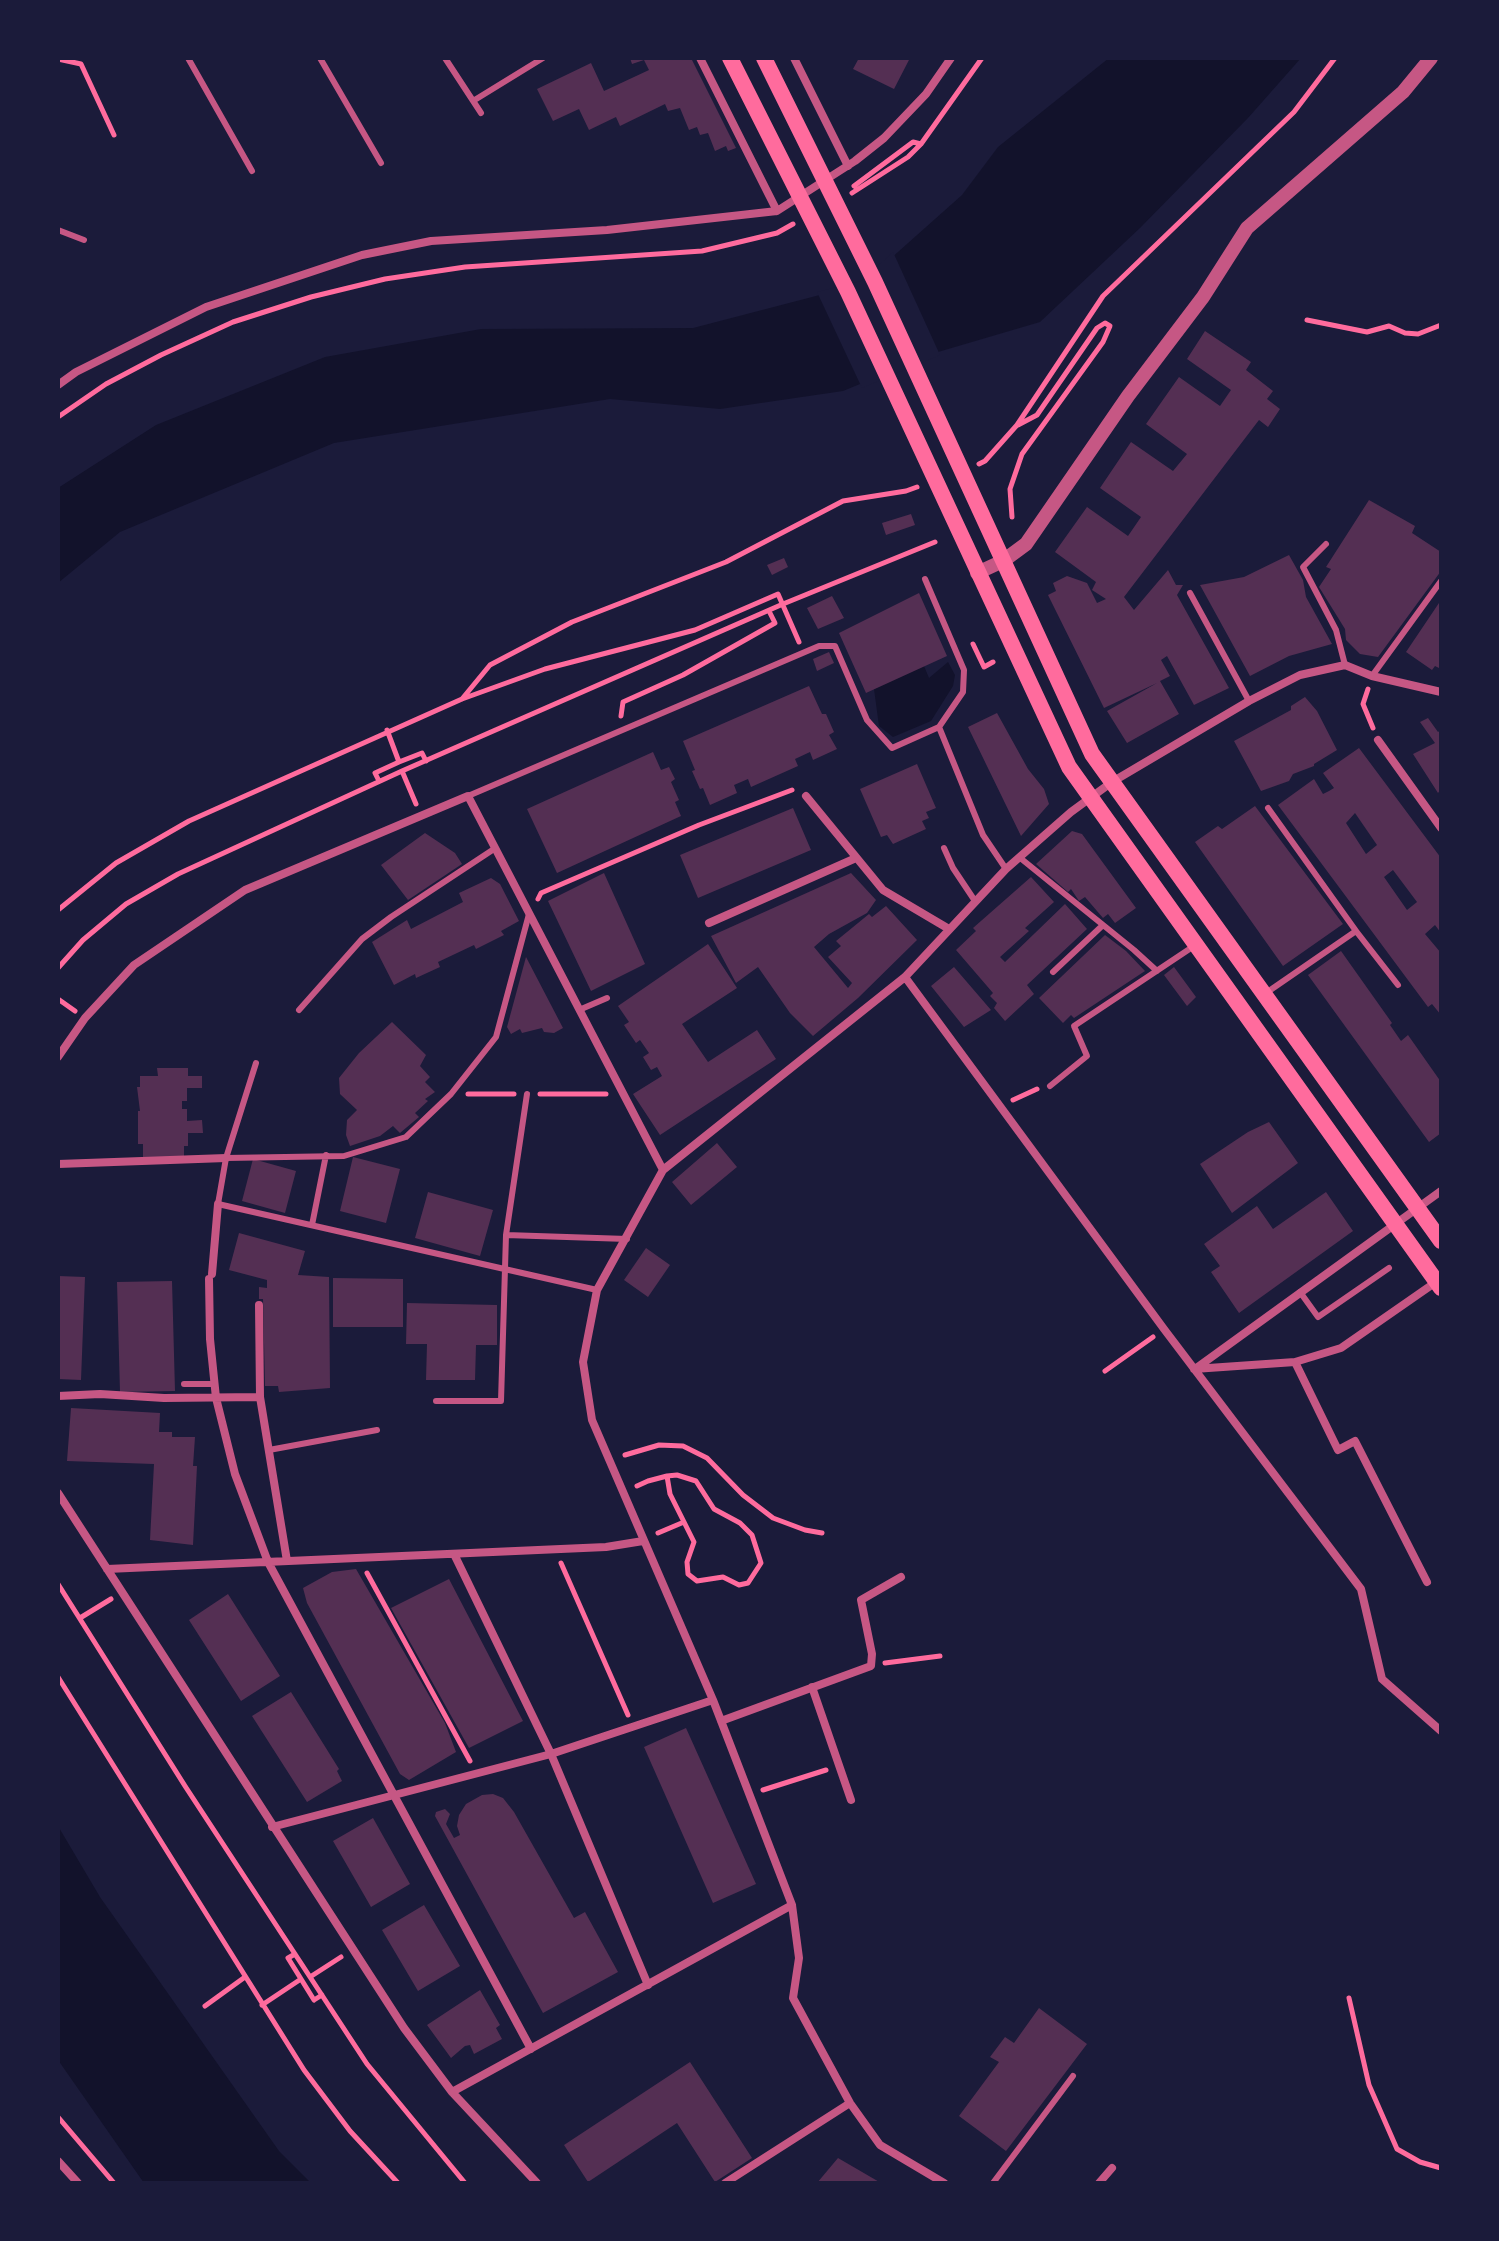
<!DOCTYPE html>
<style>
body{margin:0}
#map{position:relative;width:1499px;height:2241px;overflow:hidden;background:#1b1b3a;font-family:Roboto,sans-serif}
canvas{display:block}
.frame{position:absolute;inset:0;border:60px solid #1b1b3a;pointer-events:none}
</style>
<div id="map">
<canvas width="1499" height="2241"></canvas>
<div class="frame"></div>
</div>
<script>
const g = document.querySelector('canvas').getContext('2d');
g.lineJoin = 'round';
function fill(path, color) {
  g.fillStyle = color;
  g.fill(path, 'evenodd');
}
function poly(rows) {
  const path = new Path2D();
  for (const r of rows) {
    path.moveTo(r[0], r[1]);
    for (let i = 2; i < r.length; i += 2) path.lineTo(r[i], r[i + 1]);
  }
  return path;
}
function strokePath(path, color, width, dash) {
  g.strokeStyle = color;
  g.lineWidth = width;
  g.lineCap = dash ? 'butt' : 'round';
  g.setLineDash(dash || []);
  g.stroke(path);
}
fill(poly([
 [1109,58,1301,58,1248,118,1140,228,1040,322,938,352,843,391,720,409,610,399,334,443,120,532,58,583,58,488,156,425,325,357,481,329,693,328,862,284,962,195,998,147],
 [948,662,955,675,953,686,931,721,893,737,879,726,874,689,924,666,929,678],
 [58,1826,100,1897,279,2151,311,2183,144,2183,58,2060]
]), '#12122b');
fill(poly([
 [893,252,940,355,862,388,817,292,861,281]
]), '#1b1b3a');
fill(poly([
 [630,58,691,58,736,148,728,151,726,146,715,151,708,133,700,135,697,127,689,130,680,108,668,111,665,104,620,126,616,117,589,130,579,109,553,121,537,89,591,63,604,91,649,70,644,60,632,64],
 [859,58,910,58,894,89,853,69],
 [1205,331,1251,362,1246,370,1273,391,1267,399,1280,409,1268,427,1259,420,1124,597,1134,610,1168,570,1176,585,1183,585,1177,595,1229,688,1194,705,1167,656,1161,660,1170,676,1160,681,1179,714,1127,743,1107,711,1157,683,1104,708,1048,595,1056,591,1053,583,1067,576,1087,583,1097,603,1106,599,1092,590,1096,582,1055,552,1087,507,1128,536,1141,517,1100,488,1131,442,1173,471,1187,454,1146,424,1179,377,1220,406,1231,390,1187,359],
 [1369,500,1415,526,1412,533,1441,552,1441,571,1378,657,1360,654,1346,640,1345,629,1319,587,1331,569,1326,567],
 [911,514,915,525,886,535,882,523],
 [1289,555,1303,580,1306,597,1332,644,1289,656,1250,676,1200,585,1244,577],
 [784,558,788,567,772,575,767,565],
 [919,593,947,656,866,693,839,633],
 [832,596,844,618,818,629,807,608],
 [1441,600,1441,669,1435,666,1432,670,1406,652],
 [829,652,834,663,817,671,813,659],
 [809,686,822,714,826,714,834,732,829,735,837,749,813,760,810,752,795,759,798,766,751,787,748,779,734,785,737,793,710,805,703,788,700,789,692,771,695,770,683,741],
 [1305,697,1317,711,1337,750,1314,764,1314,766,1293,774,1289,781,1261,791,1234,741,1291,710,1291,706],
 [997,713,1028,769,1044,789,1049,804,1021,836,968,727],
 [1428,718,1438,732,1441,730,1441,789,1438,793,1413,754,1435,743,1420,722],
 [1359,748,1441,858,1441,933,1435,925,1425,934,1441,953,1441,1015,1432,1004,1428,1007,1278,805,1314,779,1323,794,1329,791,1334,788,1323,773],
 [1355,813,1377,845,1366,854,1346,823],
 [1393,870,1417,902,1407,910,1384,877],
 [653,752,661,770,669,767,675,779,671,782,679,800,675,802,681,816,557,873,527,809],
 [917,764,936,808,926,812,929,818,922,821,926,829,893,844,887,835,881,837,860,789],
 [1255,806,1343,924,1283,966,1195,842,1218,826,1222,829],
 [793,808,811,850,698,898,680,855],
 [1072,831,1082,834,1136,908,1115,923,1108,914,1103,918,1085,897,1079,901,1071,889,1068,892,1036,864],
 [425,833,455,853,462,864,408,900,381,865],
 [604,873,645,964,591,991,548,901],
 [851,873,876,900,867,913,829,934,814,947,848,988,852,983,828,957,841,946,836,941,869,914,872,917,886,906,917,940,858,998,813,1036,790,1013,758,967,736,983,711,936],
 [1031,877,1054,902,1025,928,1029,931,1000,957,1005,962,1065,904,1087,929,1027,985,1034,994,1005,1021,994,1008,997,1003,990,996,993,993,956,950,976,931,973,928],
 [491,878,500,884,519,921,501,931,504,935,476,949,474,945,438,962,440,967,416,978,415,974,394,985,372,942,407,920,411,929,463,902,459,893],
 [1105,935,1126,951,1145,971,1074,1018,1071,1015,1063,1023,1039,998],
 [708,944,737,988,682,1024,708,1062,757,1030,776,1059,660,1135,633,1094,662,1076,657,1067,651,1070,643,1057,649,1053,640,1040,636,1043,624,1025,629,1022,618,1006],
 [1341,951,1392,1023,1390,1025,1401,1041,1408,1035,1441,1082,1441,1133,1429,1142,1308,975],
 [526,957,563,1028,554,1033,544,1032,542,1028,522,1033,520,1029,511,1034,507,1027],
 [954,967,991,1010,964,1027,931,986],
 [1174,967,1196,997,1187,1006,1164,975],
 [392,1022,426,1055,420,1066,430,1077,425,1082,435,1092,425,1099,428,1101,415,1113,419,1117,400,1133,393,1126,380,1136,350,1146,346,1135,347,1120,357,1110,340,1094,339,1078,359,1053],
 [157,1068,188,1068,188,1076,202,1076,202,1088,187,1088,187,1101,182,1101,182,1109,187,1109,187,1121,202,1120,203,1133,188,1133,188,1146,184,1146,184,1158,143,1159,143,1144,138,1144,138,1111,140,1111,137,1087,140,1087,140,1076,158,1076],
 [1269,1122,1298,1163,1232,1213,1200,1164,1248,1132],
 [717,1143,737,1167,691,1205,672,1182],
 [353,1157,400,1169,386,1223,340,1211],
 [253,1159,296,1171,285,1213,242,1201],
 [428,1192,493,1210,480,1256,415,1238],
 [1326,1192,1353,1231,1239,1313,1211,1272,1220,1266,1204,1244,1257,1206,1273,1229],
 [239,1233,305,1251,298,1275,329,1277,330,1388,279,1392,278,1386,265,1386,263,1299,259,1299,259,1287,267,1288,267,1280,229,1270],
 [646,1248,670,1265,648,1297,624,1280],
 [58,1276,85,1277,81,1380,58,1379],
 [333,1278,403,1279,403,1327,333,1327],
 [172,1281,175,1391,120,1392,117,1282],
 [407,1303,497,1305,497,1345,476,1345,475,1380,426,1380,427,1344,406,1344],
 [71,1408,160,1413,159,1432,172,1432,172,1437,195,1437,193,1466,197,1466,193,1545,150,1540,154,1464,67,1461],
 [356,1569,445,1723,456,1752,409,1780,400,1774,307,1603,303,1588,332,1572],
 [449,1579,523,1721,469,1748,391,1608],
 [228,1594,280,1676,241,1701,189,1620],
 [291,1692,339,1769,337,1771,342,1781,307,1802,252,1716],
 [686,1728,756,1884,713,1903,644,1747],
 [493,1794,503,1798,514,1812,574,1918,585,1912,618,1972,543,2013,435,1816,436,1812,445,1809,450,1814,446,1824,454,1838,460,1835,457,1826,459,1815,466,1804,482,1795],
 [373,1818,410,1884,371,1907,333,1841],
 [424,1905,460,1966,418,1991,382,1930],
 [480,1990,500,2025,496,2028,502,2039,474,2054,470,2045,465,2046,451,2058,427,2025],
 [1039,2008,1087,2044,1006,2151,959,2116,999,2062,990,2057,1005,2037,1014,2043],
 [690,2062,752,2158,715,2182,677,2123,588,2182,564,2145],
 [838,2158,881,2183,817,2183]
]), '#542f53');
strokePath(poly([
 [58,59,81,64,114,135],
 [854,186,913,142,921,144],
 [852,193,908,157,921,144,982,58],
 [1307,320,1367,332,1389,326,1405,333,1418,334,1441,325],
 [58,417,106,384,161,355,233,322,311,297,385,279,465,267,702,251,777,233,793,224],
 [979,464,985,461,1017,425,1103,296,1294,112,1335,58],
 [1012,517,1010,489,1022,454,1103,342,1110,326,1105,323,1097,328,1037,415,1018,425],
 [973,644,984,667,993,662],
 [1368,689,1363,704,1373,728],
 [462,699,490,665,572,622,726,562,843,501,906,491,917,487],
 [621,716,623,702,683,675,775,623,769,611],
 [387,730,399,762,422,753,426,761],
 [402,771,416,804],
 [379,781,375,773,399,762],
 [538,899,541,893,699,825,792,790],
 [58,910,116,863,189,821,462,699,545,669,695,630,778,594,799,642],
 [58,968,83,940,126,904,178,874,402,771,783,604,935,542],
 [58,999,75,1011],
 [468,1094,514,1094],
 [540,1094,606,1094],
 [1013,1100,1037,1089],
 [1105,1371,1153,1337],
 [625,1455,659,1445,683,1446,707,1458,743,1495,773,1518,805,1530,822,1533],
 [637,1486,648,1481,667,1476,677,1475,696,1481,714,1509,740,1523,752,1535,761,1563,748,1583,739,1585,723,1577,697,1581,688,1574,687,1562,694,1542,670,1494,667,1476],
 [658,1533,684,1522],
 [561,1563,628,1715],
 [367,1573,470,1761],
 [58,1584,185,1786,367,2064,465,2183],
 [80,1618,111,1599],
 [885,1663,940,1656],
 [58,1677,304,2070,350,2131,398,2183],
 [763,1790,826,1770],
 [310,1977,341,1957],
 [301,1979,314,2000,322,1995],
 [1349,1998,1369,2085,1397,2149,1420,2162,1441,2168],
 [262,2005,301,1979,288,1958,295,1954],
 [205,2006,245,1977],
 [58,2117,114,2183]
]), '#ff6b9d', 5);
strokePath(poly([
 [188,58,252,171],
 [320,58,381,163],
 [445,58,481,113],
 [473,101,543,58],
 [58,230,84,240],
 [1326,544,1303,567,1336,630,1345,665],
 [1190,593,1249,701],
 [1372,676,1441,581],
 [939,727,983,835,1006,869],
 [468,796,819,646,835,646,867,720,892,748,939,727,963,692,964,670,925,579],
 [944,848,953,868,975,901],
 [1019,857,1134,950,1157,971],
 [1356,931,1398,985],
 [1053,972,1103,925],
 [1266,993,1356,931,1268,808],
 [299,1010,362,939,391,917,494,849],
 [579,1010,607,998],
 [256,1063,226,1158,344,1156,406,1137,451,1094,496,1037,529,914],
 [1050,1086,1087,1056,1074,1026,1194,946],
 [226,1158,218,1204,597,1290],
 [312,1225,326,1155],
 [506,1235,627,1239],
 [1300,1292,1318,1317,1389,1268],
 [184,1384,215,1384],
 [436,1401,501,1401,506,1235,527,1094],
 [269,1450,377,1430],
 [993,2183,1073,2076]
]), '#c65784', 6);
strokePath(poly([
 [700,58,777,211],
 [794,58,848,166],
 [58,385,76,372,206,307,362,255,431,241,607,230,777,211,855,161,884,138,926,94,951,58],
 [1378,740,1441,828],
 [806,796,883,890,949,929],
 [709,923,856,858],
 [905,977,1164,1329,1361,1589,1382,1679,1441,1731],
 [58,1057,85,1018,134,965,245,890,468,796,663,1170],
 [58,1164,226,1158],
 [212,1274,218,1204],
 [209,1279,210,1339,216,1398,235,1474,268,1562,531,2049],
 [259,1305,260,1397,287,1561],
 [1295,1362,1341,1348,1436,1282],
 [1194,1369,1295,1362,1338,1450,1355,1441,1427,1582],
 [1195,1369,1441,1191],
 [58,1396,100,1394,164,1398,260,1397],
 [58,1493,404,2028,452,2092,537,2183],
 [454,1554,551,1754,648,1985],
 [107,1569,606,1547,643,1541],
 [812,1687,851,1800],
 [721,1721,871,1666,872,1654,861,1600,901,1577],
 [272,1827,551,1754,713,1700],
 [452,2092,792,1905],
 [58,2161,78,2183],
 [725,2183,850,2103],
 [944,2183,880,2145,850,2103,793,1998,799,1958,792,1905,713,1700,592,1420,583,1362,597,1290,663,1170,905,977,1006,869,1071,812,1112,782,1249,701,1300,675,1345,665,1372,676,1441,692],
 [1099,2183,1112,2168]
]), '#c65784', 8);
strokePath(poly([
 [977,573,1003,561,1026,544,1128,396,1203,297,1247,228,1403,92,1431,58]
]), '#c65784', 14);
strokePath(poly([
 [730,58,848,292,1069,767,1441,1288],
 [764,58,875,282,1092,754,1441,1241]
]), '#ff6b9d', 16);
</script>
